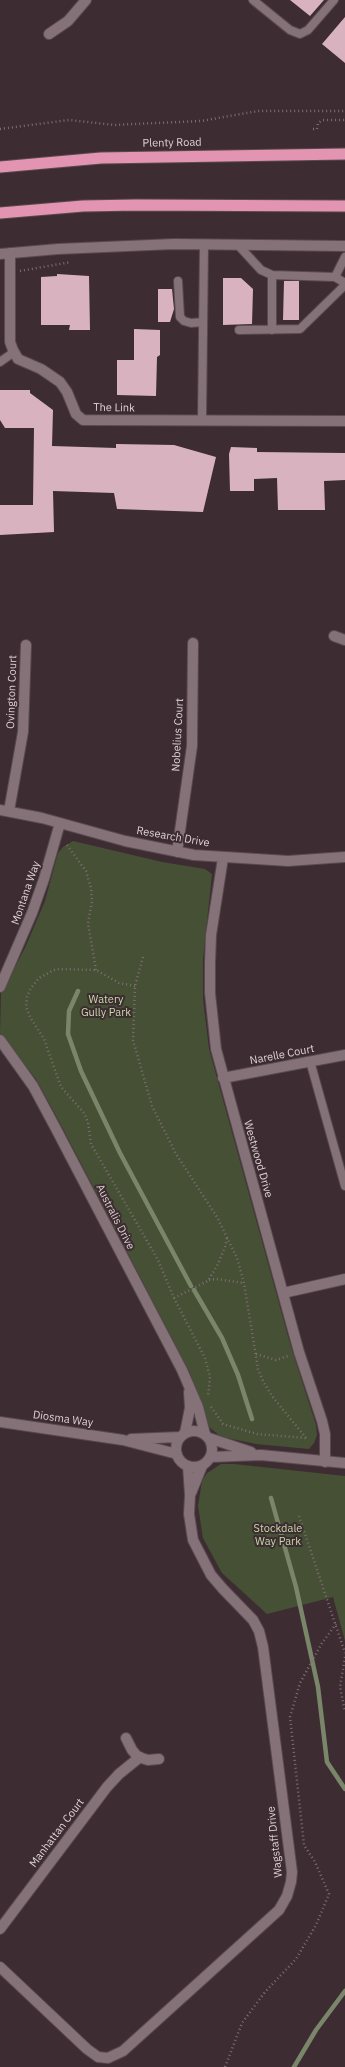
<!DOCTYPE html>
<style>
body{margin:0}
canvas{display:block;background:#3d2c32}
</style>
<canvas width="345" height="2067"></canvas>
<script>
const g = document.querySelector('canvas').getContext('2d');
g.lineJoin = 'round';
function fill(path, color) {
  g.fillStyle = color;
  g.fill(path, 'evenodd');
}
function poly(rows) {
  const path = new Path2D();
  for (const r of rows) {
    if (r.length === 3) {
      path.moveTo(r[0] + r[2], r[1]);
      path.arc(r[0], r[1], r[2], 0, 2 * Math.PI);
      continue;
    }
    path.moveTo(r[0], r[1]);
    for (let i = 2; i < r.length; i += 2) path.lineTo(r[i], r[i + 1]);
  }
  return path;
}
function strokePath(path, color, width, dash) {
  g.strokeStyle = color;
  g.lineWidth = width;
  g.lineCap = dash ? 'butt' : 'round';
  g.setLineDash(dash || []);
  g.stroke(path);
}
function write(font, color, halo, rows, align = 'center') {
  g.font = font + ' "IBM Plex Sans",sans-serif';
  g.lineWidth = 4;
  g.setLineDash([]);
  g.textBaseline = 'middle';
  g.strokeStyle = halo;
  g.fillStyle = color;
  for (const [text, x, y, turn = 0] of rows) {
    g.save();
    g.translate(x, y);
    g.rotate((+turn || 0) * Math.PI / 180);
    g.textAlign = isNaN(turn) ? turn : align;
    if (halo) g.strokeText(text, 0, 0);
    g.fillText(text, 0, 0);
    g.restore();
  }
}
fill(poly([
 [73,841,162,862,205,869,212,874,203,959,203,999,209,1049,291,1347,316,1425,317,1435,314,1443,309,1449,256,1444,227,1438,219,1435,209,1427,190,1373,60,1123,36,1079,0,1033,1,993,25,948,45,901,58,853,63,847],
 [221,1464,234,1464,345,1476,345,1641,333,1597,267,1614,222,1573,203,1538,198,1506,202,1481,207,1473]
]), '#455035');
strokePath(poly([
 [78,991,69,1011,68,1034,81,1071,120,1153,191,1286],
 [194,1290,222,1338,238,1375,252,1419],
 [271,1498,296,1587,318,1687,327,1762,345,1789],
 [294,2067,316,2030,345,1991]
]), '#7a8669', 4.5);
fill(poly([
 [290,0,324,0,310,16],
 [345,17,345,63,322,44],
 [57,274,89,276,90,330,69,330,70,325,41,325,41,277,57,276],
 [223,278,241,278,253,289,252,324,223,325],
 [284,281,299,281,299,320,283,320],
 [158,289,172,289,174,309,170,322,158,322],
 [134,329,160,330,160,355,157,357,156,396,117,395,117,360,134,360],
 [0,390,30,390,30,393,53,410,52,446,116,448,116,444,174,445,216,457,203,512,117,509,114,493,53,491,54,532,0,535,0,505,33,505,34,428,5,428,0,420],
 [231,447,257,448,257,452,345,453,345,480,324,481,325,510,278,510,277,478,254,479,254,491,230,491,229,454]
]), '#d8b3bf');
const service = poly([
 [253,0,290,30,300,34,308,30,334,0],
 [238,245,261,270,272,275,335,277,345,283],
 [335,277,345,257],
 [178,281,180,317,184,321,191,323,203,322],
 [239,330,300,329,345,285],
 [272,330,272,275],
 [0,362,14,352],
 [202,420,204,244],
 [310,1061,345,1186]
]);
const minor = poly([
 [49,34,68,21,86,0],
 [10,253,10,342,13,350,18,359,41,369,60,382,67,392,76,414,83,420,345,421],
 [0,254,58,249,174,244,345,246],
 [334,636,345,640],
 [0,810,42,818,125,841,194,855,288,861,345,857],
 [9,811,23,732,26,645],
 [177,852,192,746,193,643],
 [223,858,211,935,210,963,210,993,216,1049,299,1352,322,1421,325,1434,325,1462],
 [0,987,32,913,44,879,60,823],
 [0,1040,33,1086,55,1127,182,1370,198,1407,205,1434],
 [223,1078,345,1055],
 [283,1293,345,1279],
 [185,1433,190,1408,189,1392],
 [191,1493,202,1466],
 [126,1738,132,1750,138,1757,148,1760,159,1759],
 [0,1929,107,1787,119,1774,140,1757],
 [0,1967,87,2049,98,2057,108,2058,123,2051,279,1910,287,1896,291,1882,292,1872,263,1647,259,1631,253,1620,223,1589,211,1575,193,1540,189,1514,190,1495,188,1466]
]);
const tertiary = poly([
 [0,1422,123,1440,177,1454],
 [194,1449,18],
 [209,1438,251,1452],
 [131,1439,180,1437],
 [211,1457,261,1455,345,1463]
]);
const trunk = poly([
 [0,167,101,158,345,154],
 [0,213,83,206,136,205,345,206]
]);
strokePath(service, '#584a4f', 10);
strokePath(minor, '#584a4f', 12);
strokePath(tertiary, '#584a4f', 12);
strokePath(trunk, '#584a4f', 13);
strokePath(poly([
 [0,129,69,120,115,125,134,124,201,121,258,111,345,111],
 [313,129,317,129,318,123,323,120,345,120],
 [20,271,71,262],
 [67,845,86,871,91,888,92,901,88,923,96,970],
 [143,957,135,986,133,1040,152,1106,176,1154,217,1217,237,1258,244,1283,258,1369,263,1381,272,1396,306,1438],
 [135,986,119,983,96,970,56,969,39,978,31,988,27,997,26,1007,30,1017,44,1039,61,1087,84,1113,88,1122,91,1144,158,1260,174,1298,205,1358,210,1377,208,1397],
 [209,1280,216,1279,244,1283],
 [174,1298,208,1281,218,1264,225,1247,227,1238],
 [256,1354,276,1360,288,1356],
 [211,1407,223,1424,257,1434,306,1438],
 [299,1516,345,1653],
 [345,1657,340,1687,345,1712],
 [225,2067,242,2023,265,1992,296,1959,316,1925,329,1894,315,1862,304,1845,290,1717,300,1683,322,1643,336,1624]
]), '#7d6e73', 2.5, [1, 3]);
strokePath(service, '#857278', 8);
strokePath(minor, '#857278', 10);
strokePath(tertiary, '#857278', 10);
strokePath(trunk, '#e294b1', 11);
write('11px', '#ded3d6', '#3d2c32', [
 ["Plenty Road",172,143,-1],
 ["The Link",114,408,1],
 ["Ovington Court",12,692,-88],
 ["Nobelius Court",178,735,-87],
 ["Research Drive",173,837,10],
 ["Montana Way",26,893,-71],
 ["Narelle Court",282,1055,-11],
 ["Westwood Drive",258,1159,74],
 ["Australis Drive",115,1217,63],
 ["Diosma Way",63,1419,8],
 ["Manhattan Court",57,1833,-53],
 ["Wagstaff Drive",275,1842,-96]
]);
write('11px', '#c6dca6', '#3d2c32', [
 ["Watery",106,1000],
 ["Gully Park",106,1013],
 ["Stockdale",278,1529],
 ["Way Park",278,1542]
]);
</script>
